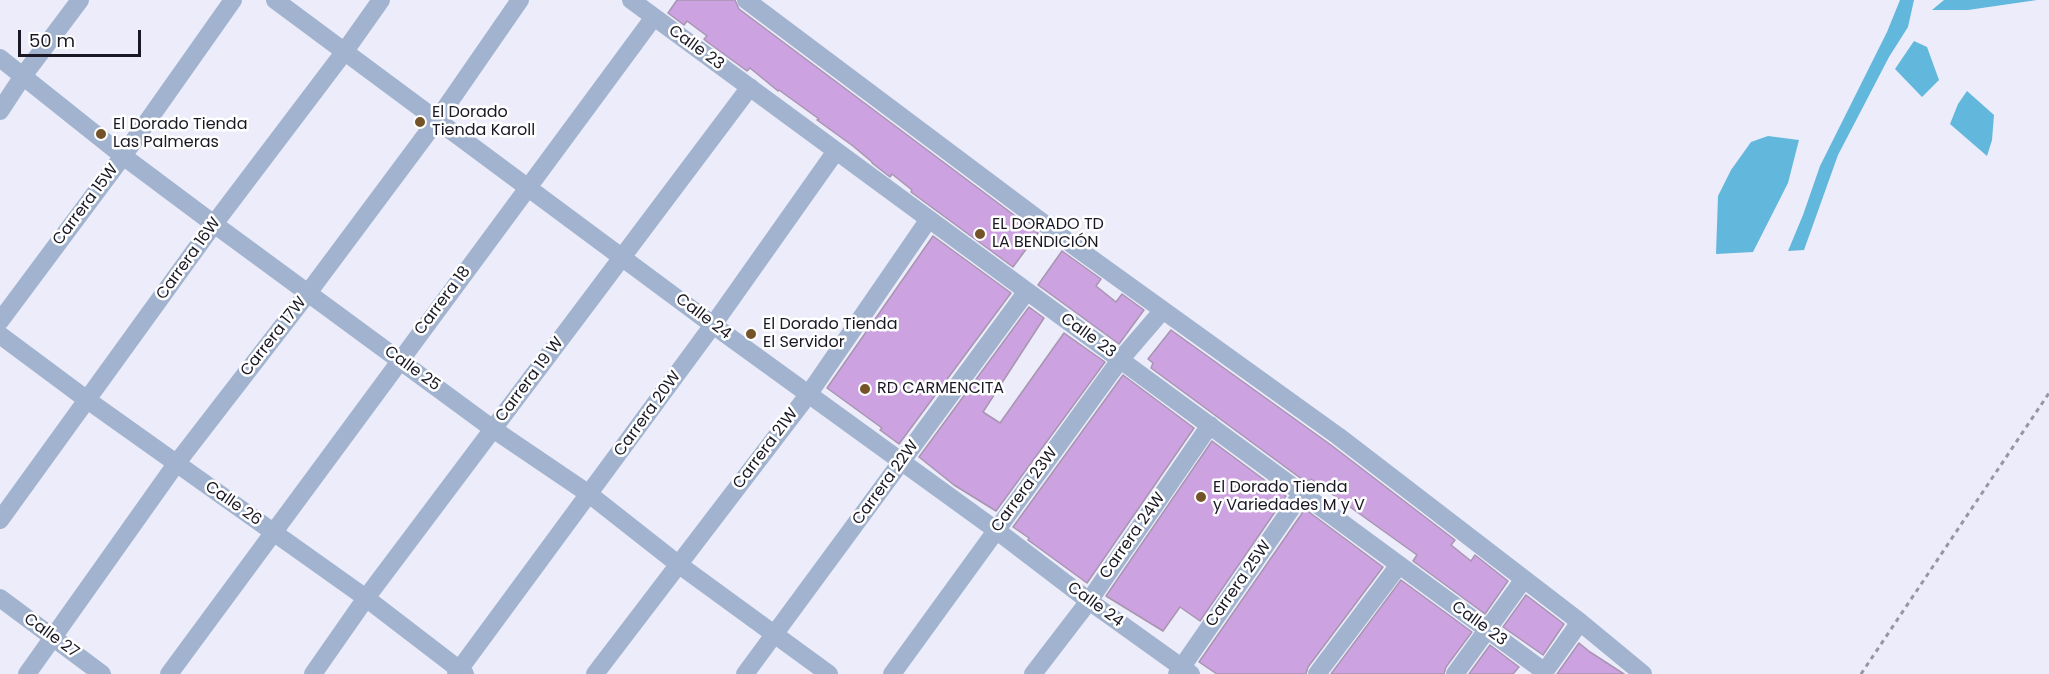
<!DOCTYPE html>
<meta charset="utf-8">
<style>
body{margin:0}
#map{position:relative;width:2049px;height:674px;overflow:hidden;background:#ececfa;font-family:Poppins,sans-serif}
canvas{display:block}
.scale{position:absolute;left:18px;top:30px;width:123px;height:27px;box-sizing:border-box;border:3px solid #191824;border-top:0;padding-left:8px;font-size:18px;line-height:21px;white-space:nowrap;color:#191824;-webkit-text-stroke:4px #fff;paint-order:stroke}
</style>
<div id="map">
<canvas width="2049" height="674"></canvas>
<div class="scale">50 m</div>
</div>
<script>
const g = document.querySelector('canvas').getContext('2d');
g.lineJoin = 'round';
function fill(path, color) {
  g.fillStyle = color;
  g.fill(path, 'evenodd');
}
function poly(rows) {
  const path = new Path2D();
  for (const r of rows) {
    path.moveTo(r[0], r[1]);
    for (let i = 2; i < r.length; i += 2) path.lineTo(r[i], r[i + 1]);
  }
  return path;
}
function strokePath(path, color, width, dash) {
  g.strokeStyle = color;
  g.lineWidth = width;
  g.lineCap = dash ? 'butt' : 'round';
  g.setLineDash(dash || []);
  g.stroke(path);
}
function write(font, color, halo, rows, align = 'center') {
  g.font = font + ' Poppins,sans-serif';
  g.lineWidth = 5;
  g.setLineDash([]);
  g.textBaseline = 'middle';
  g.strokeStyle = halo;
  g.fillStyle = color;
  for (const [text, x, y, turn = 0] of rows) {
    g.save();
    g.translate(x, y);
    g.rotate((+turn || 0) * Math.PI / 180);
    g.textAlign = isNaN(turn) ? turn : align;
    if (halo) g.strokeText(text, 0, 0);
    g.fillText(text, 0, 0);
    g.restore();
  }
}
fill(poly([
 [1900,0,1914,0,1908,27,1889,57,1838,155,1804,250,1788,251,1803,215,1820,166,1887,32],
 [1944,0,2037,0,1968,10,1932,10],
 [1914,41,1927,47,1939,80,1922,97,1895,69],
 [1967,91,1994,115,1992,140,1987,156,1950,124,1958,104],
 [1768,136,1799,140,1788,183,1753,252,1716,254,1718,196,1731,170,1751,142]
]), '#62b7dc');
const building = poly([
 [677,0,735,0,739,9,1038,233,1013,267,911,192,912,190,892,174,890,177,872,163,872,162,853,146,817,120,819,119,779,90,778,91,750,68,747,71,706,41,704,39,707,36,687,21,684,25,668,13,677,0],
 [933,236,1011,293,899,444,880,430,882,428,827,388,933,236],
 [1062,251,1101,279,1096,286,1116,302,1122,294,1144,310,1119,344,1038,285,1062,251],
 [1029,307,1044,318,983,412,1000,423,1064,333,1105,362,996,511,954,485,919,457,1029,307],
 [1171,330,1331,445,1455,540,1451,545,1471,561,1475,555,1508,581,1485,614,1413,561,1417,555,1311,479,1307,483,1151,368,1153,363,1148,359,1171,330],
 [1123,375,1194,428,1087,583,1028,540,1029,538,1013,527,1123,375],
 [1212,441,1286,496,1200,621,1180,607,1163,631,1106,596,1212,441],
 [1305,509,1383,567,1308,667,1306,674,1217,674,1199,662,1305,509],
 [1401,580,1472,632,1446,667,1444,674,1331,674,1401,580],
 [1526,595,1564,624,1543,655,1503,627,1526,595],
 [1579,643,1590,652,1624,674,1557,674,1579,643],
 [1490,645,1519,667,1513,674,1469,674,1490,645]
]);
fill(building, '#cda2e0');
strokePath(building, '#a895b1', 1.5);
strokePath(poly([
 [1861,674,2049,393]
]), '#9796a3', 3, [4.5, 4.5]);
strokePath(poly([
 [275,0,713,325,996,530,1089,601,1191,674],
 [631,0,1545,672],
 [746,0,1078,249,1338,436,1580,622,1643,674],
 [0,58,123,156,214,224,493,429,589,494,678,564,829,674],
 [0,111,23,76,80,0],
 [0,321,123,156,233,0],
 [0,335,86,399,366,598,465,674],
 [0,520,214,224,345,51,381,0],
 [0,598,102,674],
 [27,674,176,464,308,293,437,120,520,0],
 [169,674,654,17],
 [313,674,366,598,750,87],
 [456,674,713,325,836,151],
 [595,674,808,395,929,219],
 [745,674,1027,291],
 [892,674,1120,360,1163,310],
 [1033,674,1089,601,1210,425],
 [1177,674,1302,493],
 [1317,674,1399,565],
 [1455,674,1524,579],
 [1543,674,1580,622]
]), '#a1b3ce', 18);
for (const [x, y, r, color] of [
 [420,122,6,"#745329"],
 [101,134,6,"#745329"],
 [980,234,6,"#745329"],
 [751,334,6,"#745329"],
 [865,389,6,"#745329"],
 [1201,497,6,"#745329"]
]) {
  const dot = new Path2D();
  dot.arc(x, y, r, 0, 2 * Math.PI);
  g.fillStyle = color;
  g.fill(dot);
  strokePath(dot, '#fff', 2);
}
write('16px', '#191824', '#fff', [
 ["Calle 23",696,48,36],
 ["Carrera 15W",86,205,-53],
 ["Carrera 16W",189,259,-54],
 ["Carrera 18",443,301,-53],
 ["Calle 24",703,317,37],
 ["Calle 23",1088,336,36],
 ["Carrera 17W",274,337,-52],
 ["Calle 25",412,369,36],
 ["Carrera 19 W",530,380,-53],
 ["Carrera 20W",648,414,-54],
 ["Carrera 21W",766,449,-53],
 ["Carrera 22W",886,483,-54],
 ["Carrera 23W",1025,490,-54],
 ["Calle 26",233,504,35],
 ["Carrera 24W",1133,536,-55],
 ["Carrera 25W",1239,584,-55],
 ["Calle 24",1095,605,36],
 ["Calle 23",1479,624,36],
 ["Calle 27",51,636,36]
]);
write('16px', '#191824', '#fff', [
 ["El Dorado",432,113],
 ["Tienda Karoll",432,131],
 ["El Dorado Tienda",113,125],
 ["Las Palmeras",113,143],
 ["EL DORADO TD",992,225],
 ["LA BENDICIÓN",992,243],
 ["El Dorado Tienda",763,325],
 ["El Servidor",763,343],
 ["RD CARMENCITA",877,389],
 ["El Dorado Tienda",1213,488],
 ["y Variedades M y V",1213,506]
], 'left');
</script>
